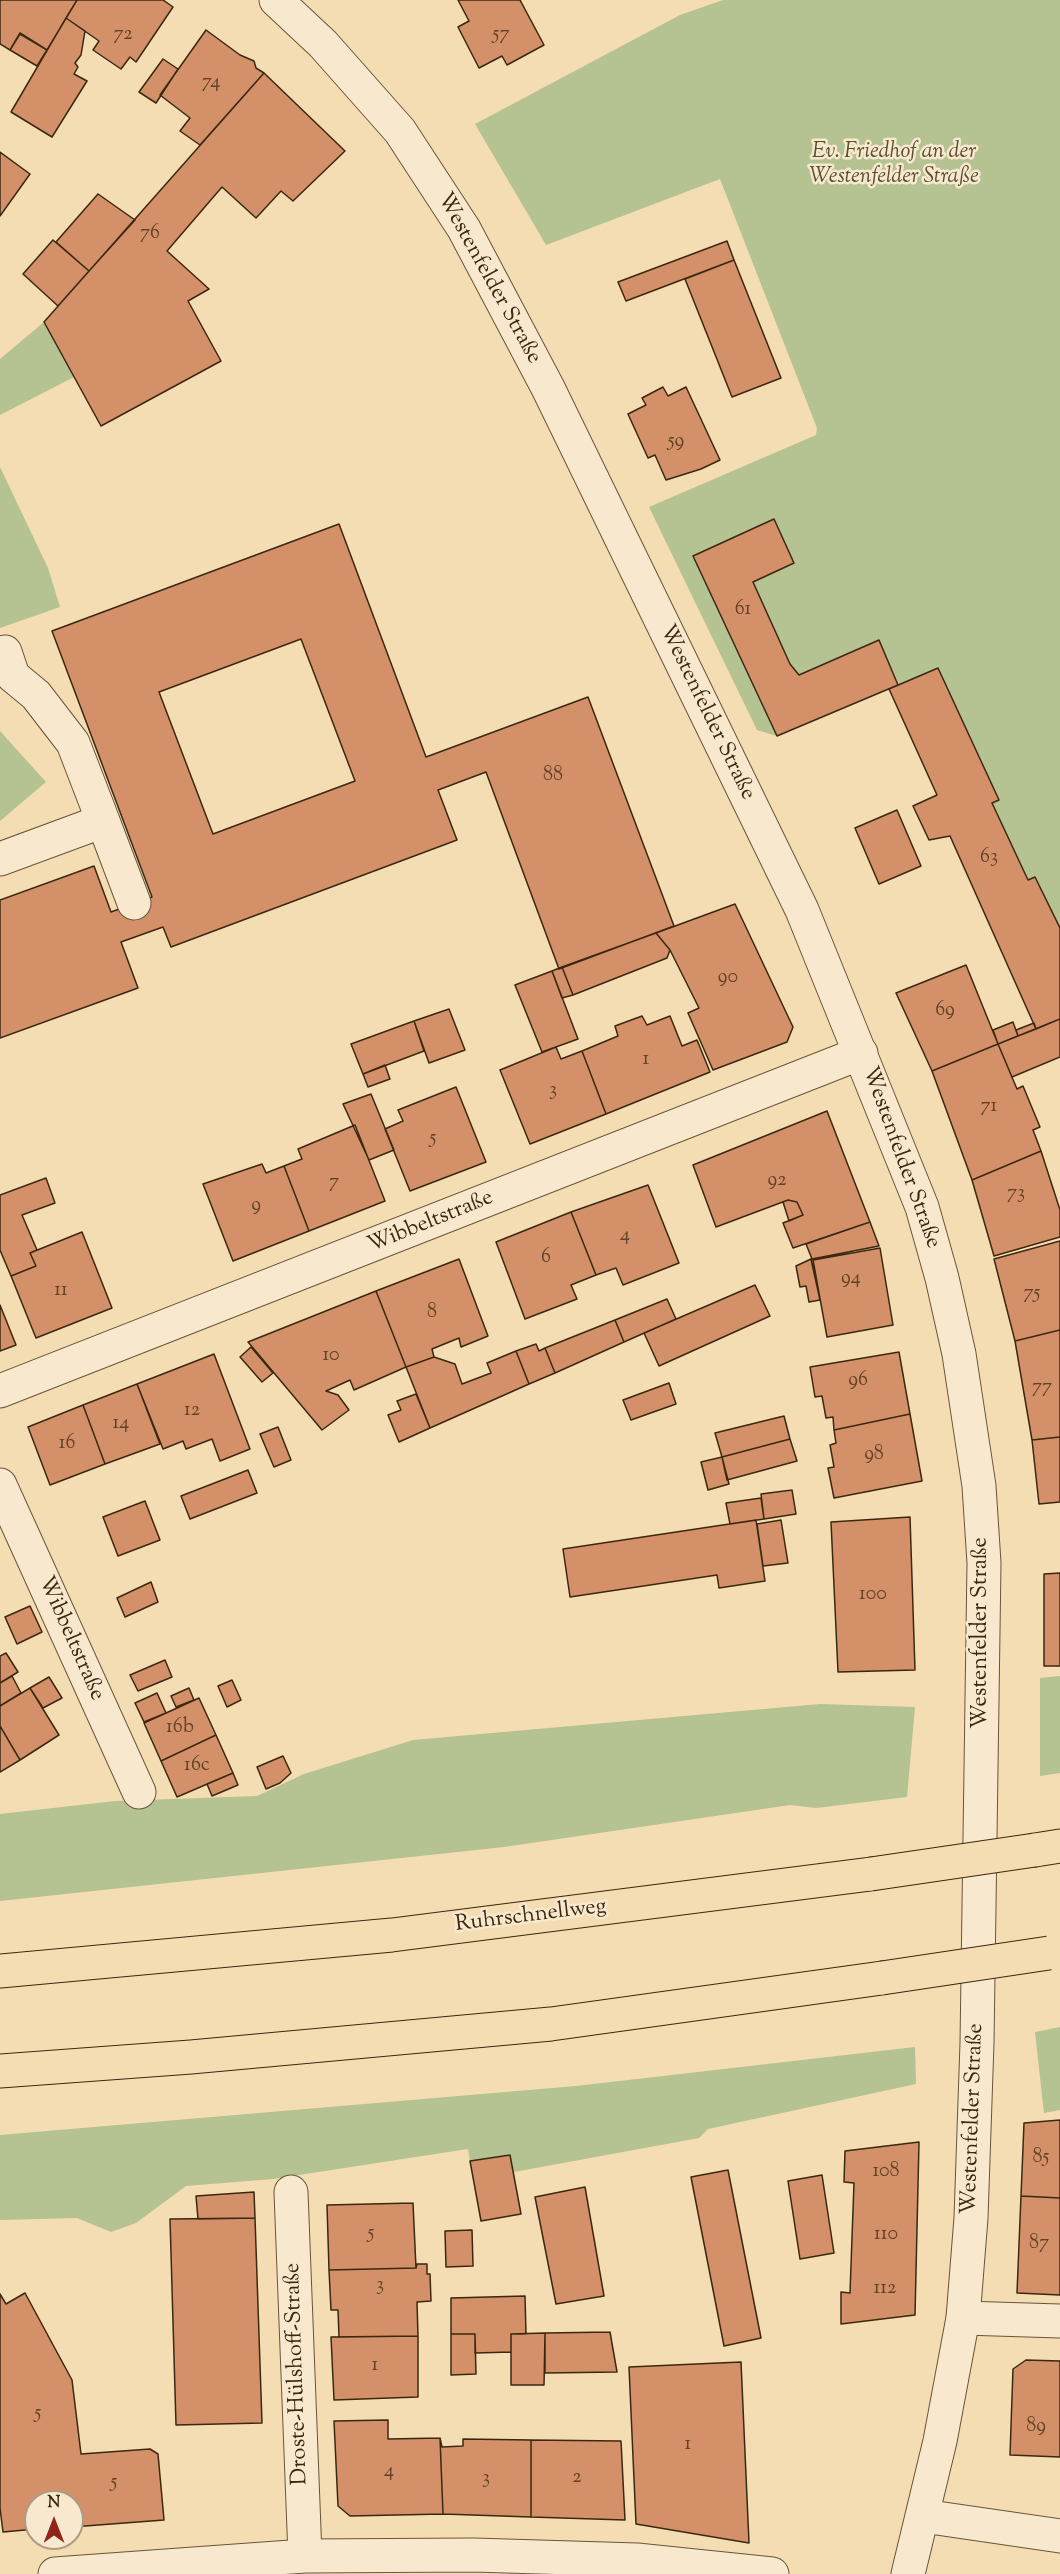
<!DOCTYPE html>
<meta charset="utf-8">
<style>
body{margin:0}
#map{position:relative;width:1060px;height:2574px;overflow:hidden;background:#f4ddb3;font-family:"Sorts Mill Goudy",serif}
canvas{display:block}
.north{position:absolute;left:24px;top:2490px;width:60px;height:60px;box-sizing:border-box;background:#f8e9ce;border:2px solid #ac9c82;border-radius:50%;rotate:0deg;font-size:16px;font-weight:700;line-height:24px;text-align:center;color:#3a2810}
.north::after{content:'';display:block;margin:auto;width:21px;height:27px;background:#8f2418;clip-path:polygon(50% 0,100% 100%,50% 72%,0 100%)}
</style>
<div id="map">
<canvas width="1060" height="2574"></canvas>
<div class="north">N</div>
</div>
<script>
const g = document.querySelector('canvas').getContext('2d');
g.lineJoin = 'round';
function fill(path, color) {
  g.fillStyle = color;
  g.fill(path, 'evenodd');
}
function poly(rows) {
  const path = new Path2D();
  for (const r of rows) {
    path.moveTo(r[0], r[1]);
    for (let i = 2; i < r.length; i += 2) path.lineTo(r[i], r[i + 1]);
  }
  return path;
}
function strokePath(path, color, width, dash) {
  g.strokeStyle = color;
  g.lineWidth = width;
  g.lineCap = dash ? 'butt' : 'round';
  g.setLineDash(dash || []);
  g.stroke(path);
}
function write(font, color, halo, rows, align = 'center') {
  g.font = font + ' "Sorts Mill Goudy",serif';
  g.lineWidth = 5;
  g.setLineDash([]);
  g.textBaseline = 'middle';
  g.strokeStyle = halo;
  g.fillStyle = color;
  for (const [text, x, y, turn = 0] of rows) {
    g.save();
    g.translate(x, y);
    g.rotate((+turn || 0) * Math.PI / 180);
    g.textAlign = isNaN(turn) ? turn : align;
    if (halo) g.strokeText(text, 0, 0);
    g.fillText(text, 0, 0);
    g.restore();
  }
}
fill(poly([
 [723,0,1060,0,1060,928,1035,877,1028,880,992,803,999,800,938,668,777,736,757,730,649,507,816,435,817,428,720,179,546,245,475,124,680,15],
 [44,322,74,377,0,415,0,359],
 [0,467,48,568,60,607,0,628],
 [0,731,46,782,0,821],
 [1060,1676,1060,1773,1040,1776,1040,1678],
 [820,1704,915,1707,907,1797,816,1808,790,1805,504,1847,0,1901,0,1814,115,1801,257,1796,304,1774,413,1740],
 [1060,2027,1060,2110,1044,2113,1035,2032],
 [915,2047,916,2084,708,2129,699,2138,514,2172,510,2155,470,2161,468,2149,273,2179,186,2186,136,2223,111,2232,77,2218,0,2220,0,2135,576,2086]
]), '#b5c291');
const building = poly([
 [0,0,77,0,47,50,20,33,10,50,0,44,0,0],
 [77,0,163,0,173,7,136,62,130,57,121,69,93,50,99,41,66,18,77,0],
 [458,0,520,0,544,45,507,65,502,56,479,68,458,27,469,21,458,0],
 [66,18,85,31,81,55,75,63,78,67,74,74,87,81,52,137,11,112,66,18],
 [206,30,240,55,254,61,256,68,264,73,200,145,180,131,190,118,160,95,206,30],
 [20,34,47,50,37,66,10,50,20,34],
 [163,59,178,69,156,103,139,92,163,59],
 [264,73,345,151,293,201,281,191,256,218,222,187,167,251,209,289,188,301,221,361,101,426,44,322,264,73],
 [0,152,30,174,0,216,0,152],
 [98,194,135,220,89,271,56,242,98,194],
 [53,240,89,271,58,306,23,274,53,240],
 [727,241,734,260,626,301,618,282,727,241],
 [734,260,781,378,732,397,685,279,734,260],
 [663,387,668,396,686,387,720,460,701,469,666,480,655,455,648,458,628,414,646,405,642,398,663,387],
 [774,519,794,563,753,582,790,664,799,675,879,640,898,685,777,736,693,556,774,519],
 [339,524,426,757,588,697,674,926,559,969,486,772,438,790,457,840,171,947,163,927,121,942,138,988,0,1038,0,900,94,866,111,912,152,897,52,631,339,524],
 [301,639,355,781,213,834,159,692,301,639],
 [938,668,999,800,992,803,1028,880,1035,877,1060,928,1060,1019,1036,1029,950,836,929,840,913,806,937,795,889,689,938,668],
 [897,810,921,866,879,884,855,828,897,810],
 [735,904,793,1027,787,1042,713,1070,688,1013,699,1008,670,950,656,933,735,904],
 [656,933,670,950,667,958,573,995,562,967,656,933],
 [966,965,998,1044,932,1071,896,993,966,965],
 [562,967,573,995,562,998,552,971,562,967],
 [552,971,578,1039,542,1052,515,985,552,971],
 [449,1009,465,1050,429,1063,414,1021,449,1009],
 [642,1016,647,1025,670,1016,682,1046,697,1040,710,1072,606,1114,582,1051,618,1036,615,1026,642,1016],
 [1060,1019,1060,1057,1012,1077,998,1044,1060,1019],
 [414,1021,424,1051,363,1074,351,1044,414,1021],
 [1013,1022,1018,1036,998,1044,993,1030,1013,1022],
 [1034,1023,1036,1029,1018,1036,1016,1030,1034,1023],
 [998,1044,1017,1089,1023,1086,1040,1127,1033,1130,1041,1151,972,1180,932,1071,998,1044],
 [556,1047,561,1059,582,1051,606,1114,530,1144,500,1070,556,1047],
 [385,1065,390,1079,368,1087,363,1074,385,1065],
 [456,1087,486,1162,410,1191,385,1129,403,1121,398,1110,456,1087],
 [371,1094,394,1150,369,1160,343,1104,371,1094],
 [827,1111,870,1222,793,1248,783,1223,803,1215,797,1202,788,1200,716,1227,693,1165,827,1111],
 [355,1125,385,1201,309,1231,284,1166,302,1159,298,1149,355,1125],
 [1041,1151,1060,1210,1060,1237,994,1256,972,1180,1041,1151],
 [262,1164,266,1173,284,1166,309,1231,233,1261,203,1184,262,1164],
 [46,1178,55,1203,22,1215,37,1250,30,1253,36,1266,11,1276,0,1250,0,1195,46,1178],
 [648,1185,679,1263,623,1285,616,1268,596,1275,571,1212,648,1185],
 [788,1200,797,1202,803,1215,789,1221,783,1202,788,1200],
 [571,1212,596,1275,571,1285,577,1299,525,1319,496,1242,571,1212],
 [870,1222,879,1246,812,1259,806,1244,870,1222],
 [82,1232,112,1308,36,1338,11,1276,36,1266,30,1253,82,1232],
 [1060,1241,1060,1330,1015,1341,994,1259,1060,1241],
 [880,1248,893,1325,827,1337,813,1260,880,1248],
 [459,1259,488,1336,461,1347,459,1338,432,1349,434,1357,406,1367,376,1291,459,1259],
 [811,1259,820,1300,809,1302,806,1286,800,1287,796,1266,811,1259],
 [755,1285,770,1316,659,1366,644,1333,755,1285],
 [376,1291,406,1367,354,1390,350,1380,326,1391,338,1395,349,1410,322,1430,248,1342,376,1291],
 [667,1299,676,1319,624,1342,615,1320,667,1299],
 [0,1305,16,1345,0,1351,0,1305],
 [615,1320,624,1342,555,1373,545,1348,615,1320],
 [1060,1330,1060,1437,1032,1440,1015,1341,1060,1330],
 [536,1344,539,1351,545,1348,555,1373,529,1384,516,1351,536,1344],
 [251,1347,273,1373,262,1382,240,1357,251,1347],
 [516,1351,529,1384,430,1428,406,1367,434,1357,455,1364,462,1384,491,1373,487,1363,516,1351],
 [899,1352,910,1414,834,1430,833,1417,826,1418,822,1396,815,1397,810,1367,899,1352],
 [214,1354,250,1449,220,1461,212,1439,186,1449,183,1441,163,1449,137,1384,214,1354],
 [669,1383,676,1404,631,1420,623,1400,669,1383],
 [137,1384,160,1444,105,1464,83,1405,137,1384],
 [416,1394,430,1428,399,1442,388,1415,401,1410,397,1401,416,1394],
 [83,1405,105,1464,50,1485,28,1427,83,1405],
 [910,1414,922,1481,834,1498,828,1468,834,1467,830,1445,836,1443,834,1430,910,1414],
 [784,1416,790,1439,722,1457,715,1433,784,1416],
 [278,1427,291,1460,274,1467,260,1434,278,1427],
 [1060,1437,1060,1502,1039,1504,1032,1440,1060,1437],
 [790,1439,797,1461,727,1480,722,1457,790,1439],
 [722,1457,729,1484,708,1490,701,1462,722,1457],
 [248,1470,257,1493,190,1519,181,1496,248,1470],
 [792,1490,796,1514,764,1519,761,1494,792,1490],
 [761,1498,764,1519,730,1524,726,1503,761,1498],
 [145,1501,160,1540,118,1556,103,1517,145,1501],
 [910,1517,915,1670,838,1672,831,1522,910,1517],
 [756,1520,765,1581,719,1588,717,1575,570,1597,563,1549,756,1520],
 [781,1520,788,1563,763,1566,757,1524,781,1520],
 [1060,1573,1060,1666,1044,1666,1044,1574,1060,1573],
 [151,1582,158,1602,125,1617,117,1598,151,1582],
 [30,1606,42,1632,17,1644,5,1617,30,1606],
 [6,1653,18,1672,0,1683,0,1656,6,1653],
 [165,1660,172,1677,138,1691,130,1675,165,1660],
 [12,1676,21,1693,0,1706,0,1683,12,1676],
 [49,1677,62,1698,43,1708,30,1688,49,1677],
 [232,1680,241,1700,227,1707,218,1686,232,1680],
 [30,1688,59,1735,20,1760,0,1726,0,1706,30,1688],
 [189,1688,194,1700,176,1707,171,1696,189,1688],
 [157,1693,166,1713,144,1722,135,1703,157,1693],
 [199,1698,216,1735,161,1761,144,1723,199,1698],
 [0,1726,20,1760,0,1772,0,1726],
 [216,1735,233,1773,177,1797,161,1761,216,1735],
 [283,1756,291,1773,280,1783,266,1789,257,1767,283,1756],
 [233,1773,238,1785,212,1796,207,1784,233,1773],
 [1060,2120,1060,2198,1021,2196,1024,2123,1060,2120],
 [919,2142,915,2315,841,2324,841,2292,850,2293,854,2183,844,2182,845,2151,919,2142],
 [510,2155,521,2214,481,2221,470,2161,510,2155],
 [728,2170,761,2338,724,2346,691,2177,728,2170],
 [822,2175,834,2253,800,2259,788,2181,822,2175],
 [585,2187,604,2296,556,2304,535,2197,585,2187],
 [254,2192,255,2218,198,2219,196,2196,254,2192],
 [1021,2196,1060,2198,1060,2295,1017,2293,1021,2196],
 [413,2203,416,2268,329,2270,327,2205,413,2203],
 [255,2218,262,2423,176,2425,170,2219,255,2218],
 [472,2230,473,2266,446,2267,445,2231,472,2230],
 [417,2264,427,2264,427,2274,430,2274,431,2301,417,2302,418,2336,339,2337,338,2310,331,2310,329,2270,416,2268,417,2264],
 [25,2293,72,2380,81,2454,150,2449,158,2454,164,2520,72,2527,72,2502,36,2502,36,2529,3,2532,0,2508,0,2294,6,2304,25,2293],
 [525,2296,526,2334,511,2334,511,2352,475,2353,475,2334,451,2334,451,2298,525,2296],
 [610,2332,617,2372,545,2373,545,2333,610,2332],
 [545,2333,544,2385,511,2385,511,2334,545,2333],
 [451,2334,475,2334,476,2374,451,2375,451,2334],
 [418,2336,418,2397,334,2400,331,2337,418,2336],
 [1026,2360,1060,2361,1060,2457,1010,2455,1013,2369,1026,2360],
 [741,2362,749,2543,636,2524,629,2367,741,2362],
 [388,2420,388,2439,440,2438,443,2514,350,2516,338,2506,334,2421,388,2420],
 [440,2438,442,2447,463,2446,463,2439,531,2440,531,2517,443,2514,440,2438],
 [531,2440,621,2441,625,2520,531,2517,531,2440]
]);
fill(building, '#d49068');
strokePath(building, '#3a2810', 1.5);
const pedestrian = poly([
 [5,652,13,676,36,695,73,743,103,821],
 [0,859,103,821,134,903]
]);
const minor = poly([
 [0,1391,861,1053],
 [0,1485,139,1792],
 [291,2192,305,2556],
 [963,2318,1060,2321],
 [923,2516,1060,2536],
 [55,2574,305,2556,474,2555,637,2560,772,2574]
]);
const tertiary = poly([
 [276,0,323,44,400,131,464,229,548,388,802,910,922,1207,942,1278,959,1354,979,1486,984,1563,977,2043,971,2218,963,2318,940,2441,908,2574]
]);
const motorway = poly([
 [1035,1850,1060,1846],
 [0,1971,392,1935,871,1874],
 [0,2071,191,2057,551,2024,882,1978]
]);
strokePath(pedestrian, '#685539', 35);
strokePath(minor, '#685539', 35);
strokePath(tertiary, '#685539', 35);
strokePath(motorway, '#3a2810', 35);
strokePath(pedestrian, '#f8e9ce', 33);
strokePath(minor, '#f8e9ce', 33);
strokePath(tertiary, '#f8e9ce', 33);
strokePath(motorway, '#f4ddb3', 33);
const motorwayBridge = poly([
 [871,1874,1035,1850],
 [882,1978,1049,1953]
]);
strokePath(motorwayBridge, '#3a2810', 35, []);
strokePath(motorwayBridge, '#f4ddb3', 33);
write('20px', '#604226', null, [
 ["72",123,36],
 ["57",501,36],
 ["74",211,84],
 ["76",150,235],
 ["59",676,443],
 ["61",743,611],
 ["88",553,777],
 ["63",989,859],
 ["90",728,979],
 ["69",945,1012],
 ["1",646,1061],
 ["3",553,1092],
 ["71",989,1108],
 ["5",433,1140],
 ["92",777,1182],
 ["7",334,1184],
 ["73",1016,1195],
 ["9",256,1207],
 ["4",625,1237],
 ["6",546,1259],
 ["94",851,1280],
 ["11",61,1292],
 ["75",1032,1295],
 ["8",432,1314],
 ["10",331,1357],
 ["96",858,1382],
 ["77",1042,1389],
 ["12",192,1412],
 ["14",121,1425],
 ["16",67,1445],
 ["98",874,1456],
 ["100",873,1596],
 ["16b",180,1729],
 ["16c",197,1767],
 ["85",1041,2159],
 ["108",886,2173],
 ["5",371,2235],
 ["110",886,2236],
 ["87",1039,2245],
 ["3",380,2287],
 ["112",885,2290],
 ["1",375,2367],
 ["5",38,2415],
 ["89",1036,2428],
 ["1",688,2446],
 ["4",389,2473],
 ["2",577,2479],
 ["3",486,2480],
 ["5",114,2484]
]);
write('italic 22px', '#594e30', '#f8e9ce', [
 ["Ev. Friedhof an der",894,153],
 ["Westenfelder Straße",894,178]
]);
write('22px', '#3a2810', '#f8e9ce', [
 ["Westenfelder Straße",488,279,61],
 ["Westenfelder Straße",706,713,64],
 ["Westenfelder Straße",900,1158,70],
 ["Wibbeltstraße",431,1223,-22],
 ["Westenfelder Straße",982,1633,-90],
 ["Wibbeltstraße",70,1639,66],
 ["Ruhrschnellweg",531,1917,-7],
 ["Westenfelder Straße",974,2119,-88],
 ["Droste-Hülshoff-Straße",298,2374,-92]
]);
</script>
